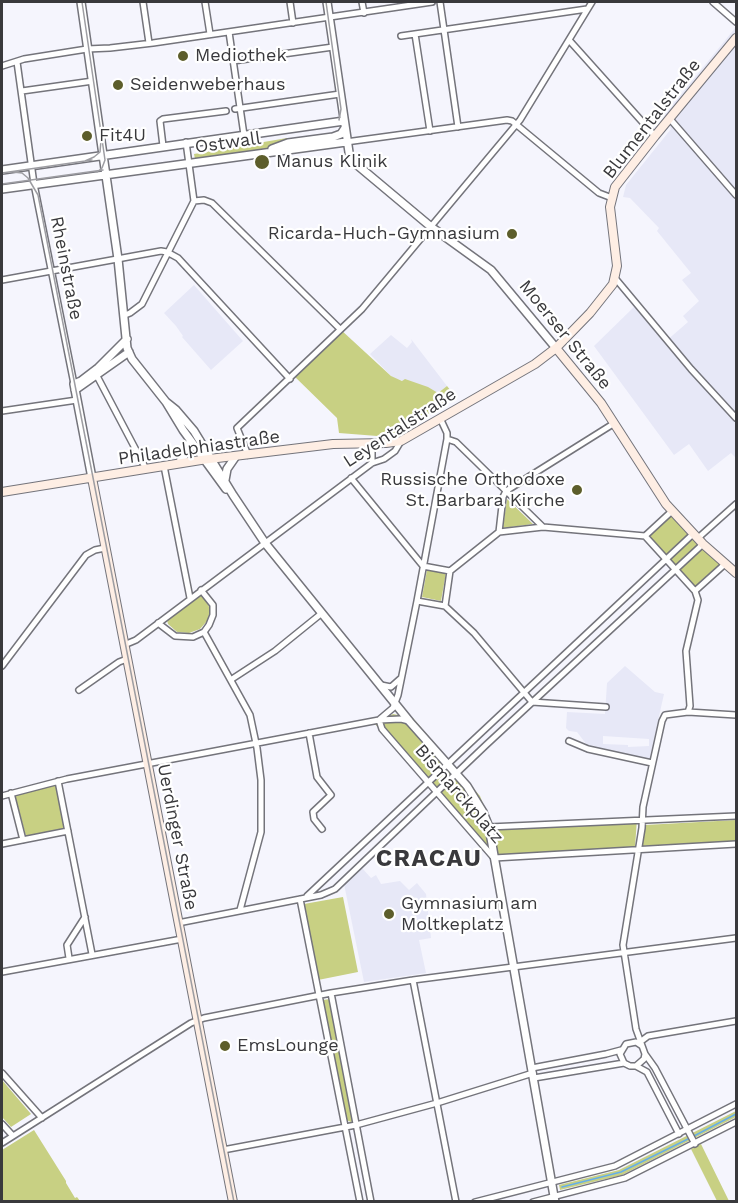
<!DOCTYPE html>
<meta charset="utf-8">
<style>
body{margin:0}
#map{position:relative;width:738px;height:1203px;overflow:hidden;background:#f5f5fd;font-family:"Work Sans",sans-serif}
canvas{display:block}
.frame{position:absolute;inset:0;border:3px solid #39393c;pointer-events:none}
</style>
<div id="map">
<canvas width="738" height="1203"></canvas>
<div class="frame"></div>
</div>
<script>
const g = document.querySelector('canvas').getContext('2d');
g.lineJoin = 'round';
function fill(path, color) {
  g.fillStyle = color;
  g.fill(path, 'evenodd');
}
function poly(rows) {
  const path = new Path2D();
  for (const r of rows) {
    path.moveTo(r[0], r[1]);
    for (let i = 2; i < r.length; i += 2) path.lineTo(r[i], r[i + 1]);
  }
  return path;
}
function strokePath(path, color, width, dash) {
  g.strokeStyle = color;
  g.lineWidth = width;
  g.lineCap = dash ? 'butt' : 'round';
  g.setLineDash(dash || []);
  g.stroke(path);
}
function write(font, color, halo, rows, align = 'center') {
  g.font = font + ' "Work Sans",sans-serif';
  g.lineWidth = 4.5;
  g.setLineDash([]);
  g.textBaseline = 'middle';
  g.strokeStyle = halo;
  g.fillStyle = color;
  for (const [text, x, y, turn = 0] of rows) {
    g.save();
    g.translate(x, y);
    g.rotate((+turn || 0) * Math.PI / 180);
    g.textAlign = isNaN(turn) ? turn : align;
    if (halo) g.strokeText(text, 0, 0);
    g.fillText(text, 0, 0);
    g.restore();
  }
}
fill(poly([
 [736,27,736,458,731,453,708,471,689,444,674,455,594,346,635,306,665,342,688,322,683,316,699,301,682,280,691,273,657,231,659,228,630,198,623,197,626,185,671,129,664,115],
 [194,285,243,341,211,370,182,337,183,336,176,326,164,313],
 [391,335,407,348,412,342,411,339,447,386,438,393,405,380,403,381,393,378,370,354],
 [625,666,655,692,664,694,649,761,587,745,577,732,569,731,566,728,567,712,605,714,607,683],
 [603,736,649,739,649,746,628,747,628,745,603,744],
 [362,868,371,878,376,875,381,884,400,881,409,890,417,883,426,894,431,938,419,940,426,973,364,982,344,884]
]), '#e7e8f7');
fill(poly([
 [287,138,287,142,262,150,195,159,194,154],
 [340,329,391,376,402,381,405,379,428,387,438,393,447,386,455,396,398,435,390,437,339,433,337,418,292,374],
 [507,499,533,524,503,528],
 [672,514,721,564,695,588,648,537],
 [427,570,446,573,441,601,422,597],
 [202,595,205,598,210,609,208,620,200,629,189,633,177,632,168,624,167,620],
 [393,714,413,718,480,796,492,826,637,818,635,848,500,855,490,858,375,724],
 [55,785,58,788,65,828,26,836,15,796],
 [736,820,736,841,642,846,645,825],
 [343,897,358,972,318,980,304,904],
 [330,999,353,1120,351,1122,346,1120,323,1000],
 [2,1080,31,1114,11,1127,2,1117],
 [736,1111,736,1117,622,1175,560,1190,559,1185,619,1170],
 [34,1130,66,1181,66,1183,75,1198,77,1197,80,1201,2,1201,2,1150],
 [701,1144,729,1201,717,1201,691,1149]
]), '#c8d083');
strokePath(poly([
 [694,1136,736,1114],
 [562,1187,621,1172,690,1138]
]), '#66afe8', 1.5);
const minor = poly([
 [143,2,149,43],
 [205,2,210,34],
 [290,2,293,23],
 [362,2,364,13],
 [440,2,458,127],
 [713,2,736,22],
 [229,32,244,135],
 [415,34,430,131],
 [401,36,587,9],
 [569,40,655,136],
 [233,61,333,47],
 [17,62,34,184,74,384],
 [2,66,24,59,87,49,110,48,153,43,432,2],
 [22,91,93,81],
 [235,109,340,94],
 [670,119,736,195],
 [346,142,507,120,512,121,599,193,612,198],
 [163,146,160,121,163,119,226,111],
 [194,201,204,200,212,203,340,329],
 [615,278,691,369,736,418],
 [2,280,161,251,167,252,178,258,290,379],
 [125,315,130,313,142,304,194,201,186,142],
 [97,376,146,469],
 [2,411,77,400],
 [447,439,456,442,543,527],
 [248,455,237,428,362,309,520,120,592,2],
 [372,463,372,443],
 [164,466,190,598],
 [351,478,423,566,450,571,445,606,417,601],
 [499,532,503,497,506,491,613,424],
 [499,532,543,527,645,536],
 [645,536,672,511],
 [698,538,736,504],
 [450,571,499,532],
 [695,591,725,564],
 [445,606,474,633,532,702,606,707],
 [158,623,175,636,193,637,204,632,209,625,213,615,213,605,201,590],
 [204,632,250,715,257,748,261,780,261,832,240,910],
 [124,645,136,640,372,463,384,459,395,451,401,441],
 [2,666,86,555,95,550,105,548],
 [232,679,275,651,322,613],
 [381,685,391,687,400,679],
 [79,690,119,662,127,659],
 [688,712,736,715],
 [380,719,393,708,398,695,417,601,447,439,447,433,440,418],
 [379,720,382,729,494,858,736,844],
 [309,733,317,777,331,795,313,812,314,819,322,829],
 [569,741,588,749,652,763],
 [58,781,92,954],
 [11,793,23,840],
 [2,796,67,779,379,720,401,719,409,721],
 [489,827,736,816],
 [2,844,68,831],
 [307,896,693,534],
 [300,899,360,1202],
 [178,923,321,895,335,889,486,745,703,544],
 [69,958,67,945,85,917],
 [2,972,182,939],
 [413,980,456,1202],
 [331,993,371,1202],
 [640,1042,648,1036,736,1021],
 [642,1046,636,1042,626,1044,620,1054,624,1063,630,1066,636,1066,644,1059,645,1054,636,1029,623,945,642,828,643,807,662,721,665,715,688,712,690,706,686,651,698,600,695,591,645,536],
 [645,1054,655,1068,695,1144],
 [636,1066,647,1072,679,1134],
 [532,1068,606,1054,621,1050],
 [2,1073,42,1118],
 [534,1078,624,1063],
 [2,1124,13,1136],
 [2,1143,191,1023,204,1018,331,993,413,980,736,938],
 [223,1150,356,1125,437,1103,533,1073],
 [475,1202,615,1166,736,1104],
 [533,1202,625,1178,736,1122]
]);
const tertiary = poly([
 [81,2,118,259,127,348,132,359,166,402,183,430,226,489],
 [327,2,350,159,430,226,491,270,556,348],
 [272,149,288,143,333,137,341,134,345,128],
 [2,170,344,121],
 [2,189,346,142],
 [75,390,129,352],
 [166,402,176,410,194,431,233,495,265,543,410,722,467,786,483,812,489,827,555,1202],
 [179,463,188,451,190,440],
 [92,478,74,384,81,381,98,368,127,339],
 [225,480,227,469,236,456]
]);
const secondary = poly([
 [556,348,601,403,666,504,703,544,736,573],
 [92,478,233,1202],
 [2,492,201,460,333,444,386,443,401,441,535,364,556,348,590,313,613,284,617,266,610,207,615,187,655,136,736,38]
]);
strokePath(minor, '#74747b', 8);
strokePath(tertiary, '#74747b', 10);
strokePath(secondary, '#74747b', 10);
strokePath(minor, '#fff', 5);
strokePath(tertiary, '#fff', 7);
strokePath(secondary, '#feeee4', 8);
strokePath(poly([
 [82,2,105,160,102,168,97,172],
 [326,2,341,109,339,120],
 [85,161,94,157,100,152,101,140],
 [13,172,22,173,28,178,38,195,234,1202],
 [2,173,92,160],
 [2,184,103,170]
]), '#9d9da2', 1.5);
for (const [x, y, r, color] of [
 [183,56,6,"#5d5e2b"],
 [118,85,6,"#5d5e2b"],
 [87,136,6,"#5d5e2b"],
 [262,162,8,"#5d5e2b"],
 [512,234,6,"#5d5e2b"],
 [577,490,6,"#5d5e2b"],
 [389,914,6,"#5d5e2b"],
 [225,1046,6,"#5d5e2b"]
]) {
  const dot = new Path2D();
  dot.arc(x, y, r, 0, 2 * Math.PI);
  g.fillStyle = color;
  g.fill(dot);
  strokePath(dot, '#fff', 2);
}
write('18px', '#39393c', '#fff', [
 ["Mediothek",195,56],
 ["Seidenweberhaus",130,85],
 ["Fit4U",99,136],
 ["Manus Klinik",276,162],
 ["Ricarda-Huch-Gymnasium",500,234,"right"],
 ["Russische Orthodoxe",565,480,"right"],
 ["St. Barbara Kirche",565,501,"right"],
 ["Gymnasium am",401,904],
 ["Moltkeplatz",401,925],
 ["EmsLounge",237,1046]
], 'left');
write('18px', '#39393c', '#fff', [
 ["Blumentalstraße",652,119,-52],
 ["Ostwall",228,143,-8],
 ["Rheinstraße",66,268,79],
 ["Moerser Straße",565,335,51],
 ["Leyentalstraße",400,428,-33],
 ["Philadelphiastraße",199,448,-8],
 ["Bismarckplatz",459,794,49],
 ["Uerdinger Straße",177,837,79]
]);
g.letterSpacing = '1.5px';
write('bold 24px', '#39393c', '#fff', [
 ["CRACAU",429,859]
]);
g.letterSpacing = '0px';
</script>
